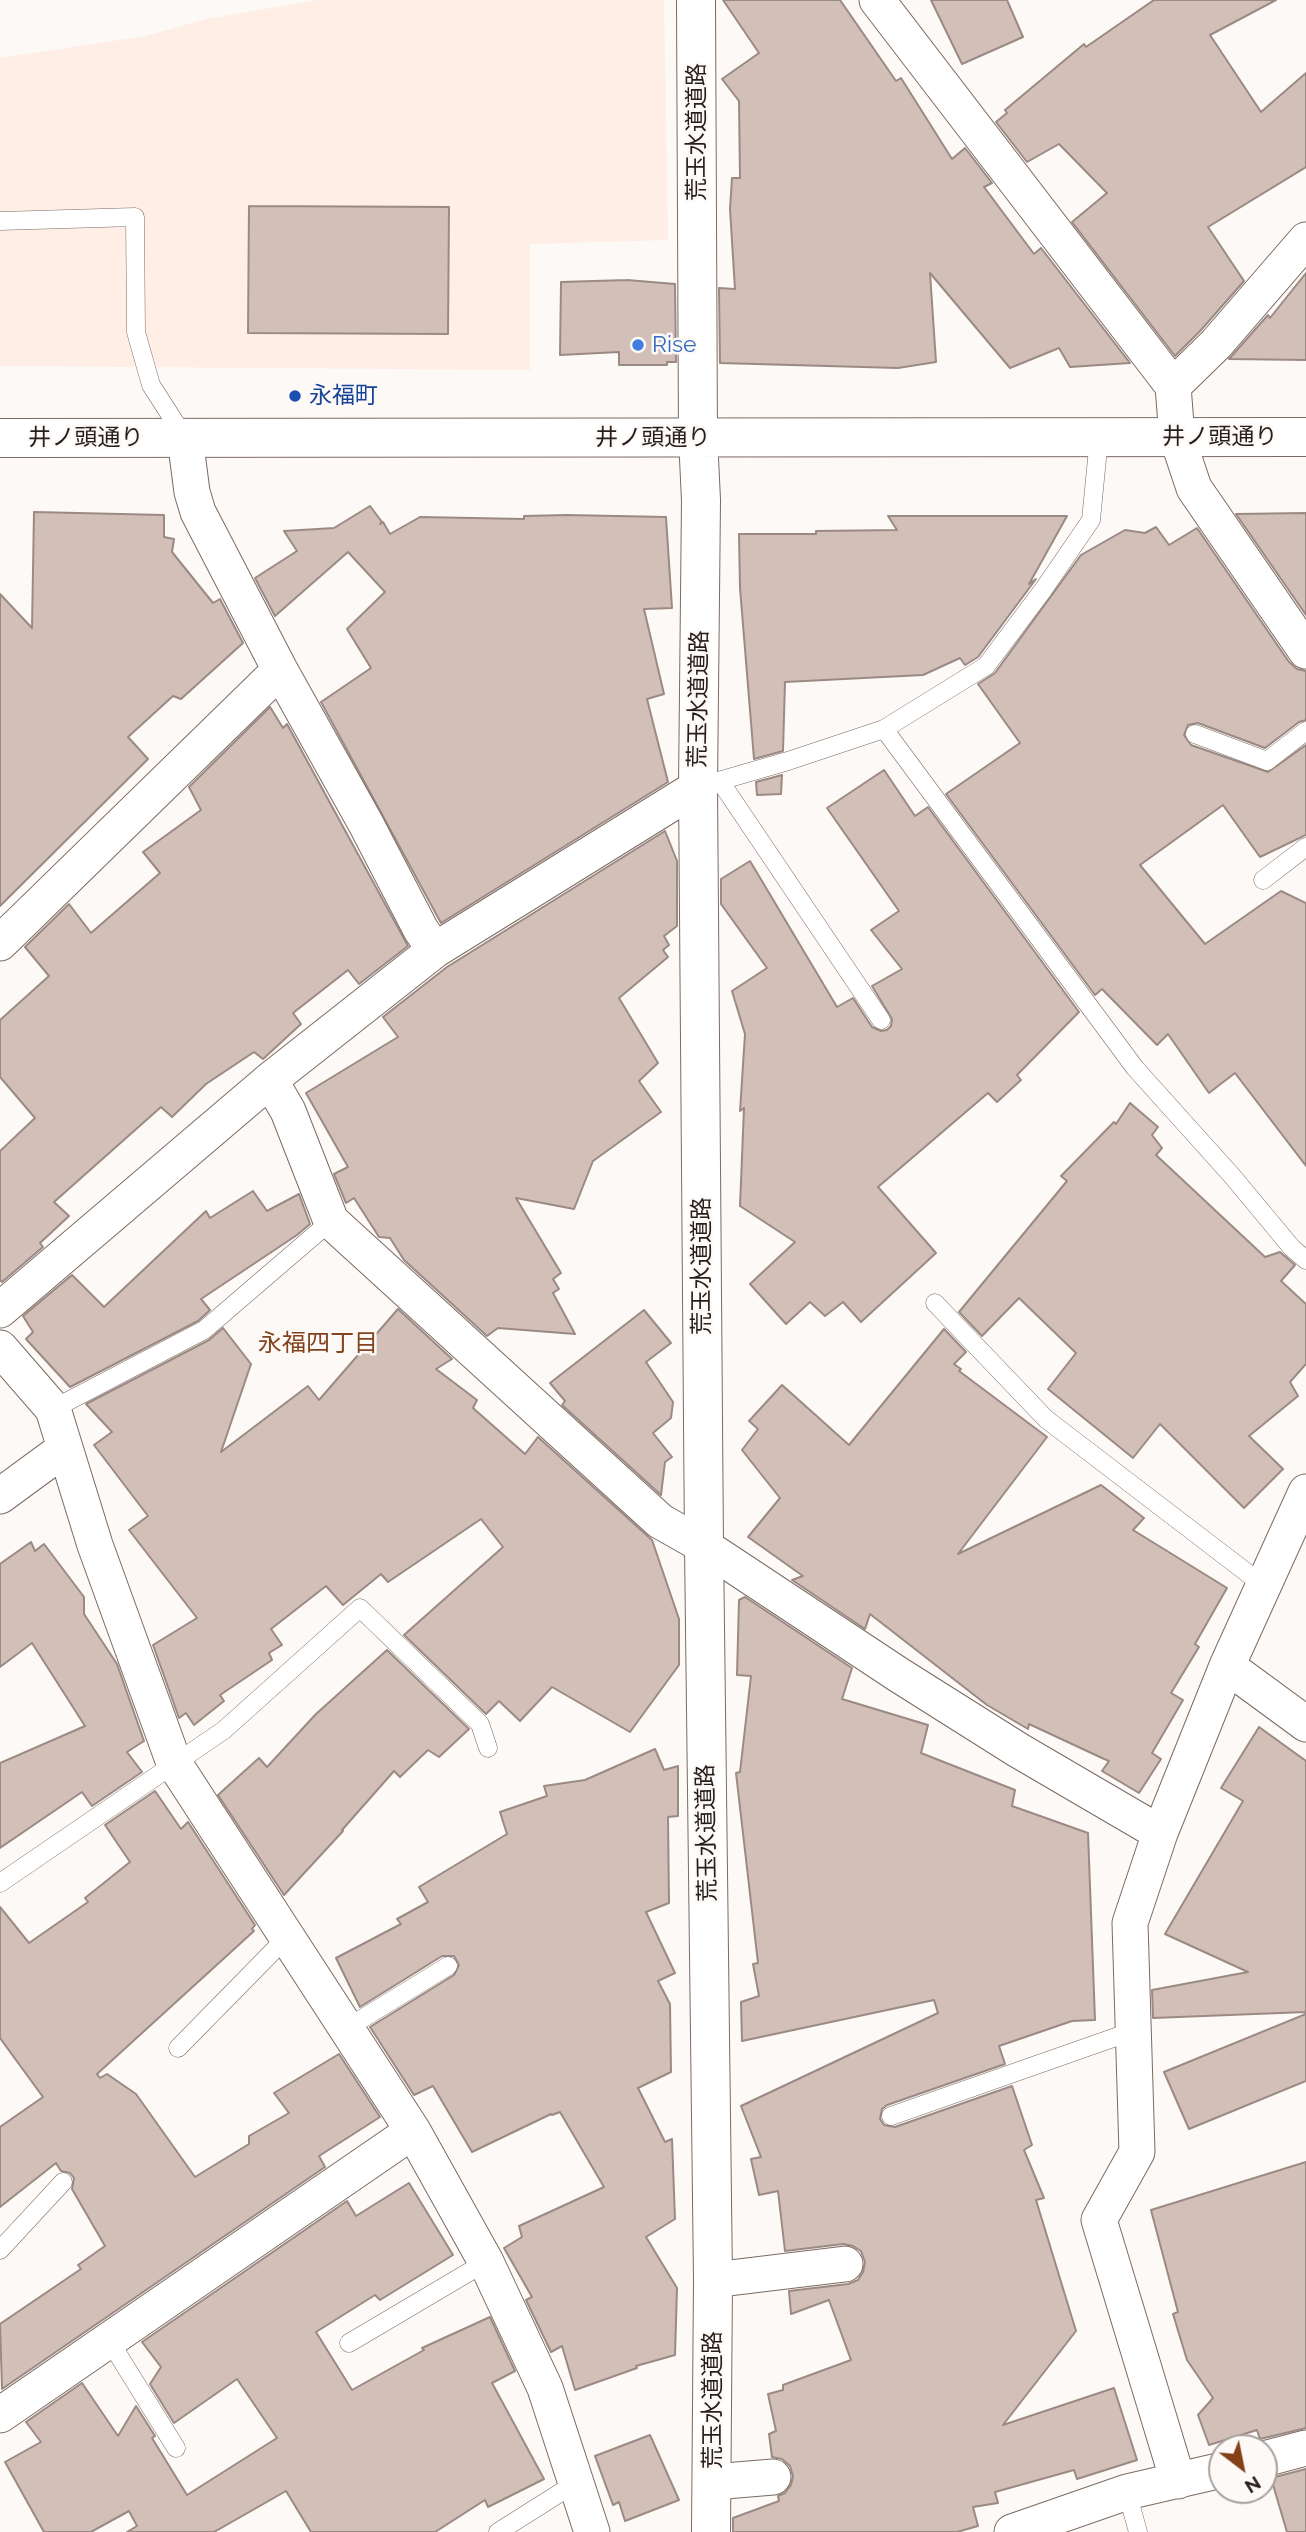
<!DOCTYPE html>
<meta charset="utf-8">
<style>
body{margin:0}
#map{position:relative;width:1306px;height:2532px;overflow:hidden;background:#fdf9f7;font-family:Raleway,sans-serif}
canvas{display:block}
.north{position:absolute;left:1208px;top:2434px;width:70px;height:70px;box-sizing:border-box;background:#fdf9f7;border:2px solid #a7a19f;border-radius:50%;rotate:148deg;font-size:19px;font-weight:700;line-height:28px;text-align:center;color:#251e1b}
.north::after{content:'';display:block;margin:auto;width:24px;height:32px;background:#844016;clip-path:polygon(50% 0,100% 100%,50% 72%,0 100%)}
</style>
<div id="map">
<canvas width="1306" height="2532"></canvas>
<div class="north">N</div>
</div>
<script>
const g = document.querySelector('canvas').getContext('2d');
g.lineJoin = 'round';
function fill(path, color) {
  g.fillStyle = color;
  g.fill(path, 'evenodd');
}
function poly(rows) {
  const path = new Path2D();
  for (const r of rows) {
    path.moveTo(r[0], r[1]);
    for (let i = 2; i < r.length; i += 2) path.lineTo(r[i], r[i + 1]);
  }
  return path;
}
function strokePath(path, color, width, dash) {
  g.strokeStyle = color;
  g.lineWidth = width;
  g.lineCap = dash ? 'butt' : 'round';
  g.setLineDash(dash || []);
  g.stroke(path);
}
function write(font, color, halo, rows, align = 'center') {
  g.font = font + ' Raleway,"Noto Sans JP",sans-serif';
  g.lineWidth = 5;
  g.setLineDash([]);
  g.textBaseline = 'middle';
  g.strokeStyle = halo;
  g.fillStyle = color;
  for (const [text, x, y, turn = 0] of rows) {
    g.save();
    g.translate(x, y);
    g.rotate((+turn || 0) * Math.PI / 180);
    g.textAlign = isNaN(turn) ? turn : align;
    if (halo) g.strokeText(text, 0, 0);
    g.fillText(text, 0, 0);
    g.restore();
  }
}
fill(poly([
 [318,0,664,0,668,240,530,244,530,370,0,366,0,58,146,36,206,19]
]), '#feeee6');
const building = poly([
 [723,0,840,0,896,81,901,78,952,159,965,148,992,183,984,187,1034,254,1041,248,1130,363,1070,367,1059,348,1010,368,930,273,936,362,898,368,720,363,719,288,735,289,730,209,732,178,740,178,739,101,722,79,759,53,723,0],
 [931,0,1007,0,1023,37,962,64,931,0],
 [1154,0,1276,0,1210,35,1261,112,1306,73,1306,167,1208,227,1244,281,1201,330,1175,356,1072,222,1107,193,1059,144,1027,162,996,122,1007,113,1005,110,1084,44,1086,47,1154,0],
 [249,206,449,207,448,334,248,333,249,206],
 [1306,273,1306,360,1229,359,1268,315,1270,318,1306,273],
 [627,280,675,284,676,362,667,362,667,365,619,365,619,352,560,355,561,282,627,280],
 [370,506,382,522,380,524,383,522,390,534,420,517,524,519,524,516,567,515,666,517,672,608,644,609,664,694,647,699,668,782,441,923,321,702,371,668,347,629,385,592,348,552,275,616,255,578,297,551,284,531,334,528,370,506],
 [34,512,164,515,164,537,174,539,172,552,213,603,220,599,243,643,181,699,173,696,128,737,148,759,0,906,0,594,32,628,34,512],
 [1306,513,1306,615,1236,514,1306,513],
 [888,516,1067,516,1029,584,1036,579,978,657,965,665,960,658,923,675,785,682,783,751,754,759,740,588,739,534,816,534,816,531,897,530,888,516],
 [1156,527,1169,545,1197,528,1289,662,1297,669,1306,671,1306,720,1299,722,1265,748,1198,723,1188,725,1184,735,1191,745,1268,772,1306,745,1306,835,1260,857,1223,805,1140,865,1205,944,1281,891,1306,903,1306,1166,1235,1073,1209,1093,1168,1034,1157,1045,1102,989,1095,995,946,794,1020,743,978,684,995,673,1081,555,1125,530,1145,533,1156,527],
 [270,707,283,728,287,724,408,946,359,984,348,970,293,1013,301,1024,263,1059,254,1052,206,1084,172,1117,161,1107,54,1202,69,1216,40,1243,43,1247,2,1282,0,1280,0,1151,35,1118,0,1077,0,1020,49,976,25,947,69,904,91,933,160,873,143,852,201,810,189,787,270,707],
 [884,770,915,816,928,807,1079,1012,1017,1075,1021,1080,997,1102,988,1093,878,1187,936,1253,861,1322,843,1302,825,1316,810,1302,786,1324,750,1284,795,1242,740,1206,744,1108,740,1111,745,1034,732,991,767,968,721,904,721,879,750,861,837,1007,853,998,872,1027,881,1031,887,1030,891,1026,892,1019,872,986,902,969,871,930,899,911,827,808,884,770],
 [782,775,781,794,757,795,756,782,782,775],
 [665,831,677,861,677,926,664,936,669,945,663,950,668,957,619,998,658,1063,639,1081,661,1112,593,1161,574,1209,516,1198,561,1273,553,1279,559,1289,553,1293,575,1334,498,1328,487,1336,404,1260,390,1238,379,1237,354,1198,346,1203,334,1174,348,1167,306,1093,398,1037,383,1017,447,967,665,831],
 [1130,1103,1158,1127,1152,1135,1162,1148,1156,1155,1265,1257,1280,1252,1295,1265,1281,1281,1306,1304,1306,1364,1290,1382,1298,1396,1249,1436,1283,1469,1244,1508,1160,1424,1133,1458,1048,1389,1076,1353,1019,1298,982,1336,959,1312,1067,1181,1061,1176,1114,1122,1116,1124,1130,1103],
 [253,1191,267,1211,299,1194,310,1224,297,1235,201,1299,210,1310,198,1321,70,1387,26,1339,33,1332,23,1316,72,1275,104,1307,206,1211,210,1218,253,1191],
 [398,1309,452,1359,436,1369,477,1400,473,1408,525,1454,538,1437,652,1540,679,1619,679,1665,630,1732,552,1687,520,1721,499,1701,486,1714,404,1635,503,1547,481,1519,388,1582,381,1574,343,1605,326,1586,271,1629,282,1645,269,1653,272,1660,220,1695,224,1701,194,1725,186,1713,179,1718,153,1645,197,1618,129,1530,148,1516,94,1445,112,1432,86,1404,209,1340,223,1328,251,1364,221,1452,308,1386,319,1400,398,1309],
 [644,1310,671,1343,646,1362,673,1402,671,1418,653,1433,672,1457,665,1462,661,1495,562,1405,565,1401,550,1383,644,1310],
 [944,1329,966,1352,954,1364,961,1369,959,1371,1047,1437,958,1554,1101,1485,1144,1518,1133,1530,1227,1588,1195,1644,1199,1647,1171,1693,1183,1700,1152,1753,1161,1759,1139,1793,1102,1771,1109,1761,1102,1758,1029,1724,1028,1729,987,1705,870,1614,865,1629,792,1580,803,1576,748,1537,780,1498,742,1450,758,1429,749,1421,782,1385,849,1445,944,1329],
 [31,1542,35,1551,44,1544,84,1597,84,1614,117,1664,144,1741,127,1752,142,1772,92,1806,82,1792,0,1848,0,1763,85,1726,32,1643,0,1667,0,1564,31,1542],
 [745,1597,852,1668,842,1699,928,1725,921,1753,1015,1790,1012,1806,1088,1833,1095,2020,1072,2021,999,2046,1005,2064,887,2105,882,2109,880,2119,884,2125,895,2127,1012,2086,1032,2145,1024,2150,1044,2198,1036,2200,1076,2331,1003,2425,1114,2388,1137,2460,1077,2479,1074,2470,995,2492,998,2503,973,2507,978,2526,957,2532,733,2532,733,2518,779,2501,778,2496,785,2493,791,2485,793,2476,790,2466,782,2459,772,2457,769,2434,776,2431,768,2394,783,2390,783,2385,851,2360,829,2300,791,2314,789,2291,848,2284,858,2280,863,2272,865,2262,861,2251,853,2246,843,2244,785,2251,778,2191,759,2195,751,2159,761,2157,741,2106,938,2013,934,2000,742,2041,741,2002,759,1996,753,1964,758,1963,736,1773,740,1772,751,1676,737,1675,739,1600,745,1597],
 [387,1650,469,1729,439,1757,428,1750,400,1777,394,1771,342,1830,343,1831,284,1895,218,1795,259,1758,267,1767,316,1714,387,1650],
 [1259,1727,1306,1761,1306,2012,1153,2018,1152,1990,1248,1972,1165,1934,1243,1801,1221,1788,1259,1727],
 [655,1749,664,1770,678,1766,678,1816,668,1817,669,1903,646,1912,675,1973,658,1981,670,2004,671,2072,638,2088,665,2142,672,2139,675,2219,646,2237,677,2288,675,2355,636,2366,637,2368,575,2390,562,2346,551,2352,526,2300,532,2297,504,2248,522,2237,519,2226,604,2187,560,2112,552,2115,551,2114,472,2152,433,2086,414,2095,370,2027,454,1975,459,1965,454,1956,442,1956,360,2007,336,1958,401,1924,397,1919,428,1902,419,1887,507,1834,500,1812,547,1796,544,1786,585,1780,655,1749],
 [155,1791,181,1829,188,1822,255,1925,252,1929,254,1931,97,2074,100,2078,107,2074,136,2094,195,2177,249,2144,249,2136,289,2113,274,2093,339,2054,380,2117,319,2156,325,2167,2,2389,0,2324,81,2269,78,2265,105,2246,72,2189,74,2178,70,2173,61,2171,56,2163,0,2207,0,2127,43,2097,0,2038,0,1907,29,1943,88,1902,85,1898,130,1862,105,1825,155,1791],
 [1306,2014,1306,2081,1189,2129,1164,2072,1306,2014],
 [1306,2162,1306,2428,1260,2439,1257,2430,1209,2445,1198,2415,1213,2398,1187,2360,1173,2314,1178,2312,1151,2210,1306,2162],
 [409,2183,453,2255,380,2300,375,2295,316,2332,352,2390,424,2350,422,2348,490,2317,515,2371,492,2383,544,2479,488,2507,485,2500,435,2532,311,2532,286,2491,214,2532,127,2532,137,2526,129,2511,91,2532,44,2532,5,2462,41,2442,26,2422,82,2383,118,2436,136,2406,155,2436,152,2438,187,2495,277,2438,237,2379,174,2423,150,2384,161,2367,142,2342,347,2201,356,2216,409,2183],
 [650,2435,679,2500,625,2521,619,2502,613,2505,595,2456,650,2435],
 [1306,2469,1306,2532,1287,2532,1271,2478,1306,2469]
]);
fill(building, '#d2c0b8');
strokePath(building, '#9b8a83', 2);
const lane = poly([
 [0,221,135,217,136,332,151,385,185,438],
 [884,729,1135,1068,1233,1177,1292,1248,1306,1260],
 [1195,734,1267,761,1306,731],
 [720,781,881,1020],
 [698,787,788,761,884,729,986,666,1043,590,1091,520,1099,438],
 [1263,880,1306,847],
 [935,1303,1046,1419,1263,1585],
 [53,1409,204,1330,331,1221],
 [0,1883,224,1730,360,1608,480,1724,488,1748],
 [347,2028,448,1966],
 [178,2048,287,1937],
 [891,2116,1133,2031],
 [0,2250,63,2182],
 [109,2340,176,2448],
 [349,2343,486,2262],
 [1127,2492,1138,2532],
 [498,2532,574,2484]
]);
const street = poly([
 [877,0,1173,386,1177,437,1194,488,1306,651],
 [1173,386,1216,344,1306,240],
 [185,438,192,492,198,512,280,670,366,824,421,930,435,950],
 [0,943,280,670],
 [270,1080,288,1111,331,1221,660,1521,704,1546,899,1675,1018,1750,1160,1833],
 [0,1310,270,1080,435,950,698,787],
 [0,1348,53,1409,95,1545,174,1763,413,2131,486,2262,545,2388,592,2532],
 [0,1496,64,1449],
 [1227,1666,1306,1724],
 [713,2280,845,2264],
 [0,2415,413,2131],
 [1264,2459,1306,2448],
 [1178,2481,1099,2220,1137,2152,1130,1923,1160,1833,1227,1666,1306,1492],
 [713,2482,773,2477],
 [1012,2532,1127,2492,1222,2470]
]);
const secondary = poly([
 [696,0,698,438,701,500,698,787,704,1546,713,2280,711,2532],
 [0,438,1306,437]
]);
strokePath(lane, '#7b6b62', 19);
strokePath(street, '#7b6b62', 37);
strokePath(secondary, '#7b6b62', 40);
strokePath(lane, '#fff', 18);
strokePath(street, '#fff', 35);
strokePath(secondary, '#fff', 38);
for (const [x, y, r, color] of [
 [638,345,7,"#3f7fe0"],
 [295,396,7,"#1a4fb4"]
]) {
  const dot = new Path2D();
  dot.arc(x, y, r, 0, 2 * Math.PI);
  g.fillStyle = color;
  g.fill(dot);
  strokePath(dot, '#fdf9f7', 2.5);
}
write('23px', '#251e1b', '#fdf9f7', [
 ["荒玉水道道路",697,132,-90],
 ["井ノ頭通り",1220,437],
 ["井ノ頭通り",86,438],
 ["井ノ頭通り",653,438],
 ["荒玉水道道路",699,699,-89],
 ["荒玉水道道路",702,1266,-90],
 ["荒玉水道道路",707,1833,-91],
 ["荒玉水道道路",713,2400,-90]
]);
write('23px', '#366cbe', '#fdf9f7', [
 ["Rise",652,345]
], 'left');
write('23px', '#164399', '#fdf9f7', [
 ["永福町",309,396]
], 'left');
write('24px', '#83431f', '#fdf9f7', [
 ["永福四丁目",318,1344]
]);
</script>
